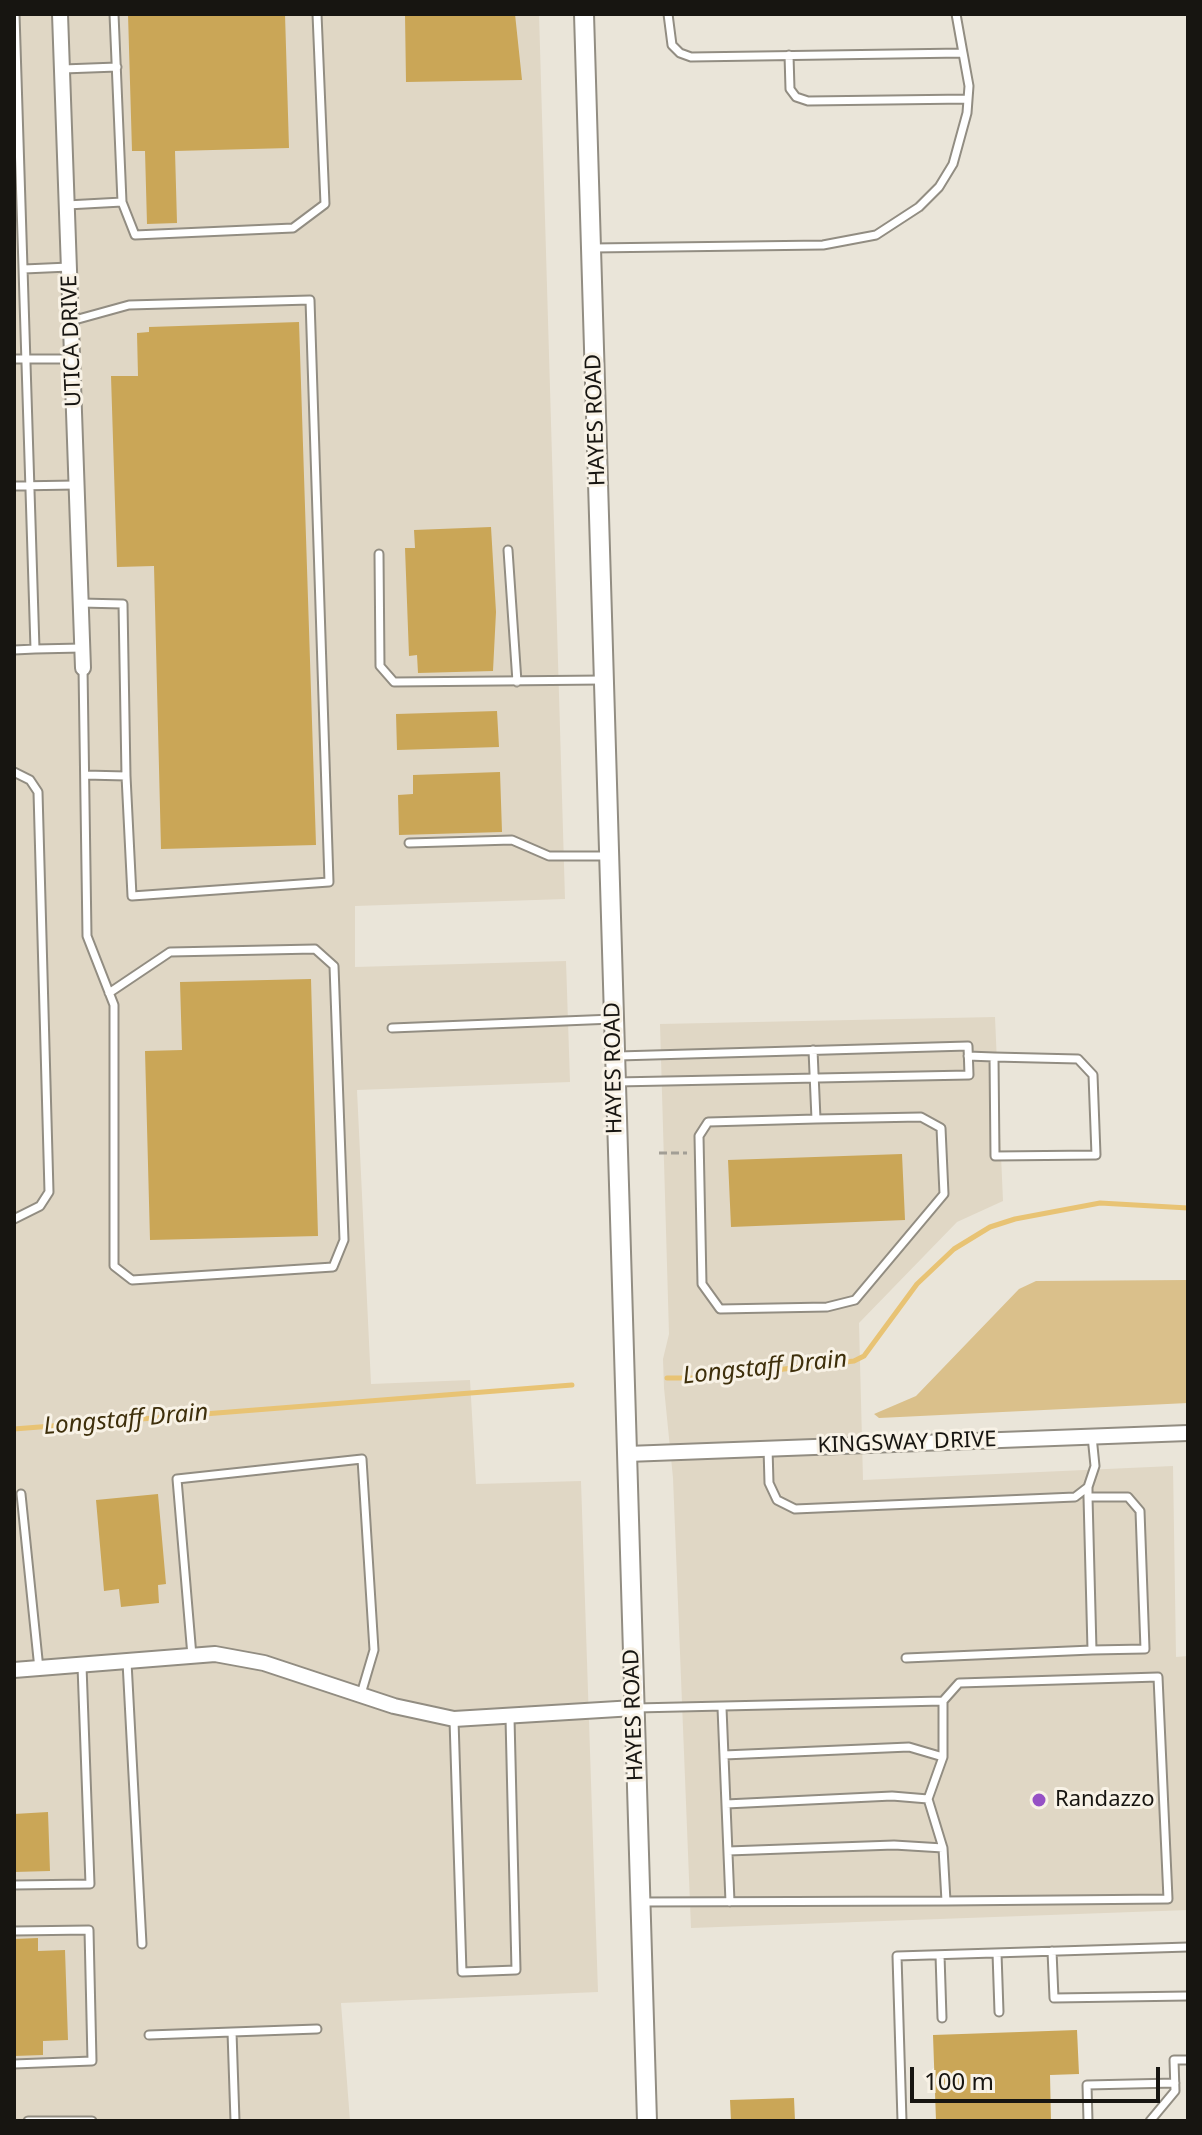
<!DOCTYPE html>
<style>
body{margin:0}
#map{position:relative;width:1202px;height:2135px;overflow:hidden;background:#eae5d9;font-family:"Noto Sans",sans-serif}
canvas{display:block}
.frame{position:absolute;inset:0;border:16px solid #171511;pointer-events:none}
.scale{position:absolute;left:910px;top:2067px;width:250px;height:36px;box-sizing:border-box;border:4px solid #171511;border-top:0;padding-left:10px;font-size:24px;line-height:28px;white-space:nowrap;color:#171511;-webkit-text-stroke:6px #f8f2e6;paint-order:stroke}
</style>
<div id="map">
<canvas width="1202" height="2135"></canvas>
<div class="frame"></div>
<div class="scale">100 m</div>
</div>
<script>
const g = document.querySelector('canvas').getContext('2d');
g.lineJoin = 'round';
function fill(path, color) {
  g.fillStyle = color;
  g.fill(path, 'evenodd');
}
function poly(rows) {
  const path = new Path2D();
  for (const r of rows) {
    path.moveTo(r[0], r[1]);
    for (let i = 2; i < r.length; i += 2) path.lineTo(r[i], r[i + 1]);
  }
  return path;
}
function strokePath(path, color, width, dash) {
  g.strokeStyle = color;
  g.lineWidth = width;
  g.lineCap = dash ? 'butt' : 'round';
  g.setLineDash(dash || []);
  g.stroke(path);
}
function write(font, color, halo, rows, align = 'center') {
  g.font = font + ' "Noto Sans",sans-serif';
  g.lineWidth = 6;
  g.setLineDash([]);
  g.textBaseline = 'middle';
  g.strokeStyle = halo;
  g.fillStyle = color;
  for (const [text, x, y, turn = 0] of rows) {
    g.save();
    g.translate(x, y);
    g.rotate((+turn || 0) * Math.PI / 180);
    g.textAlign = isNaN(turn) ? turn : align;
    if (halo) g.strokeText(text, 0, 0);
    g.fillText(text, 0, 0);
    g.restore();
  }
}
fill(poly([
 [14,14,539,14,565,899,355,906,355,967,566,961,570,1082,357,1090,371,1384,470,1380,476,1484,581,1481,598,1992,341,2003,350,2121,14,2121],
 [995,1017,1003,1201,957,1222,859,1323,863,1480,1173,1466,1176,1657,1188,1656,1188,1910,691,1928,673,1478,664,1388,663,1359,669,1334,660,1024]
]), '#e0d7c5');
fill(poly([
 [1188,1280,1188,1403,879,1418,874,1414,916,1396,1019,1289,1036,1281]
]), '#dac08b');
strokePath(poly([
 [667,1378,706,1378,854,1361,864,1356,917,1284,954,1249,990,1227,1015,1219,1100,1203,1188,1208],
 [14,1429,572,1385]
]), '#e8c374', 5);
fill(poly([
 [128,14,285,14,289,148,175,151,177,223,147,224,145,151,132,151],
 [405,14,515,14,522,80,406,82],
 [299,322,316,845,161,849,154,566,117,567,111,376,138,376,137,333,149,332,149,327],
 [491,527,496,612,493,671,418,673,417,655,409,656,405,548,415,548,414,530],
 [497,711,499,747,397,750,396,714],
 [500,772,502,832,399,835,398,795,413,794,413,775],
 [311,979,318,1236,150,1240,145,1051,182,1050,180,982],
 [902,1154,905,1220,731,1227,728,1160],
 [158,1494,166,1584,158,1585,159,1603,121,1607,119,1589,104,1591,96,1500],
 [48,1812,50,1871,14,1872,14,1814],
 [38,1938,38,1951,65,1950,68,2040,43,2041,43,2055,14,2056,14,1939],
 [1077,2030,1079,2074,1050,2075,1051,2121,936,2121,933,2035],
 [794,2098,795,2121,731,2121,730,2100]
]), '#caa657');
const lane = poly([
 [114,14,122,202],
 [668,14,672,45,680,53,691,57,963,53,956,14],
 [789,55,790,89,796,97,808,101,968,99],
 [63,69,117,67],
 [67,205,122,202,135,235,293,228,325,204,317,14],
 [593,248,823,245,876,235,919,207,939,187,953,164,967,113,969,86,963,53],
 [24,269,69,267],
 [71,321,129,305,310,300,329,882,132,896,126,776,85,775],
 [14,359,72,359],
 [14,486,76,485],
 [508,550,517,682],
 [379,554,380,666,394,682,603,680],
 [81,603,123,604,126,776],
 [35,649,82,648],
 [14,650,35,649,15,14],
 [83,668,87,936,114,1005,114,1266,132,1280,333,1267,344,1240,334,966,315,949,170,952,109,993],
 [14,772,30,780,38,792,49,1192,40,1206,14,1219],
 [409,843,512,840,549,856,607,856],
 [392,1028,613,1019],
 [813,1050,816,1119,921,1117,941,1128,944,1194,855,1300,827,1307,720,1309,702,1284,699,1136,708,1122,816,1119],
 [968,1056,994,1057,1078,1059,1093,1075,1096,1155,995,1156,994,1057],
 [616,1082,969,1075,968,1046,618,1056],
 [768,1448,769,1483,777,1500,795,1509,1075,1497,1088,1487,1095,1466,1092,1436],
 [1088,1487,1088,1497,1092,1650,1145,1649,1140,1511,1128,1497,1088,1497],
 [21,1494,39,1669],
 [192,1656,177,1479,362,1459,374,1650,361,1694],
 [906,1658,1092,1650],
 [127,1662,142,1944],
 [943,1701,959,1683,1158,1677,1168,1899,946,1901],
 [636,1708,943,1701,943,1757,928,1799,943,1848,946,1901,642,1902],
 [722,1708,730,1902],
 [454,1720,462,1972,516,1970,510,1718],
 [724,1755,909,1747,943,1757],
 [726,1804,892,1796,928,1799],
 [728,1851,894,1845,943,1848],
 [14,1885,90,1884,82,1666],
 [14,1931,89,1930,92,2061,14,2064],
 [1052,1951,1054,1998,1188,1996],
 [997,1953,999,2012],
 [940,1955,942,2018],
 [232,2032,317,2029],
 [149,2035,232,2032,235,2121],
 [28,2121,92,2121],
 [902,2121,897,1956,1188,1947],
 [1088,2121,1087,2085,1175,2083],
 [1150,2121,1175,2091,1174,2060,1188,2060]
]);
const street = poly([
 [60,14,83,668],
 [627,1454,1188,1433],
 [14,1670,215,1654,264,1663,394,1706,454,1719,634,1708]
]);
const secondary = poly([
 [584,14,647,2121]
]);
strokePath(lane, '#928d82', 11);
strokePath(street, '#928d82', 18);
strokePath(secondary, '#928d82', 22);
strokePath(poly([
 [659,1153,687,1153]
]), '#a29e95', 3, [8, 4]);
strokePath(lane, '#fff', 7);
strokePath(street, '#fff', 14);
strokePath(secondary, '#fff', 18);
for (const [x, y, r, color] of [
 [1039,1800,8,"#9651c5"]
]) {
  const dot = new Path2D();
  dot.arc(x, y, r, 0, 2 * Math.PI);
  g.fillStyle = color;
  g.fill(dot);
  strokePath(dot, '#f8f2e6', 3);
}
write('22px', '#171511', '#f8f2e6', [
 ["UTICA DRIVE",72,341,-92],
 ["HAYES ROAD",596,420,-92],
 ["HAYES ROAD",614,1068,-91],
 ["KINGSWAY DRIVE",907,1443,-2],
 ["HAYES ROAD",634,1715,-92]
]);
write('22px', '#171511', '#f8f2e6', [
 ["Randazzo",1055,1800]
], 'left');
write('italic 24px', '#3e2f0b', '#f8f2e6', [
 ["Longstaff Drain",765,1368,-6],
 ["Longstaff Drain",126,1420,-5]
]);
</script>
